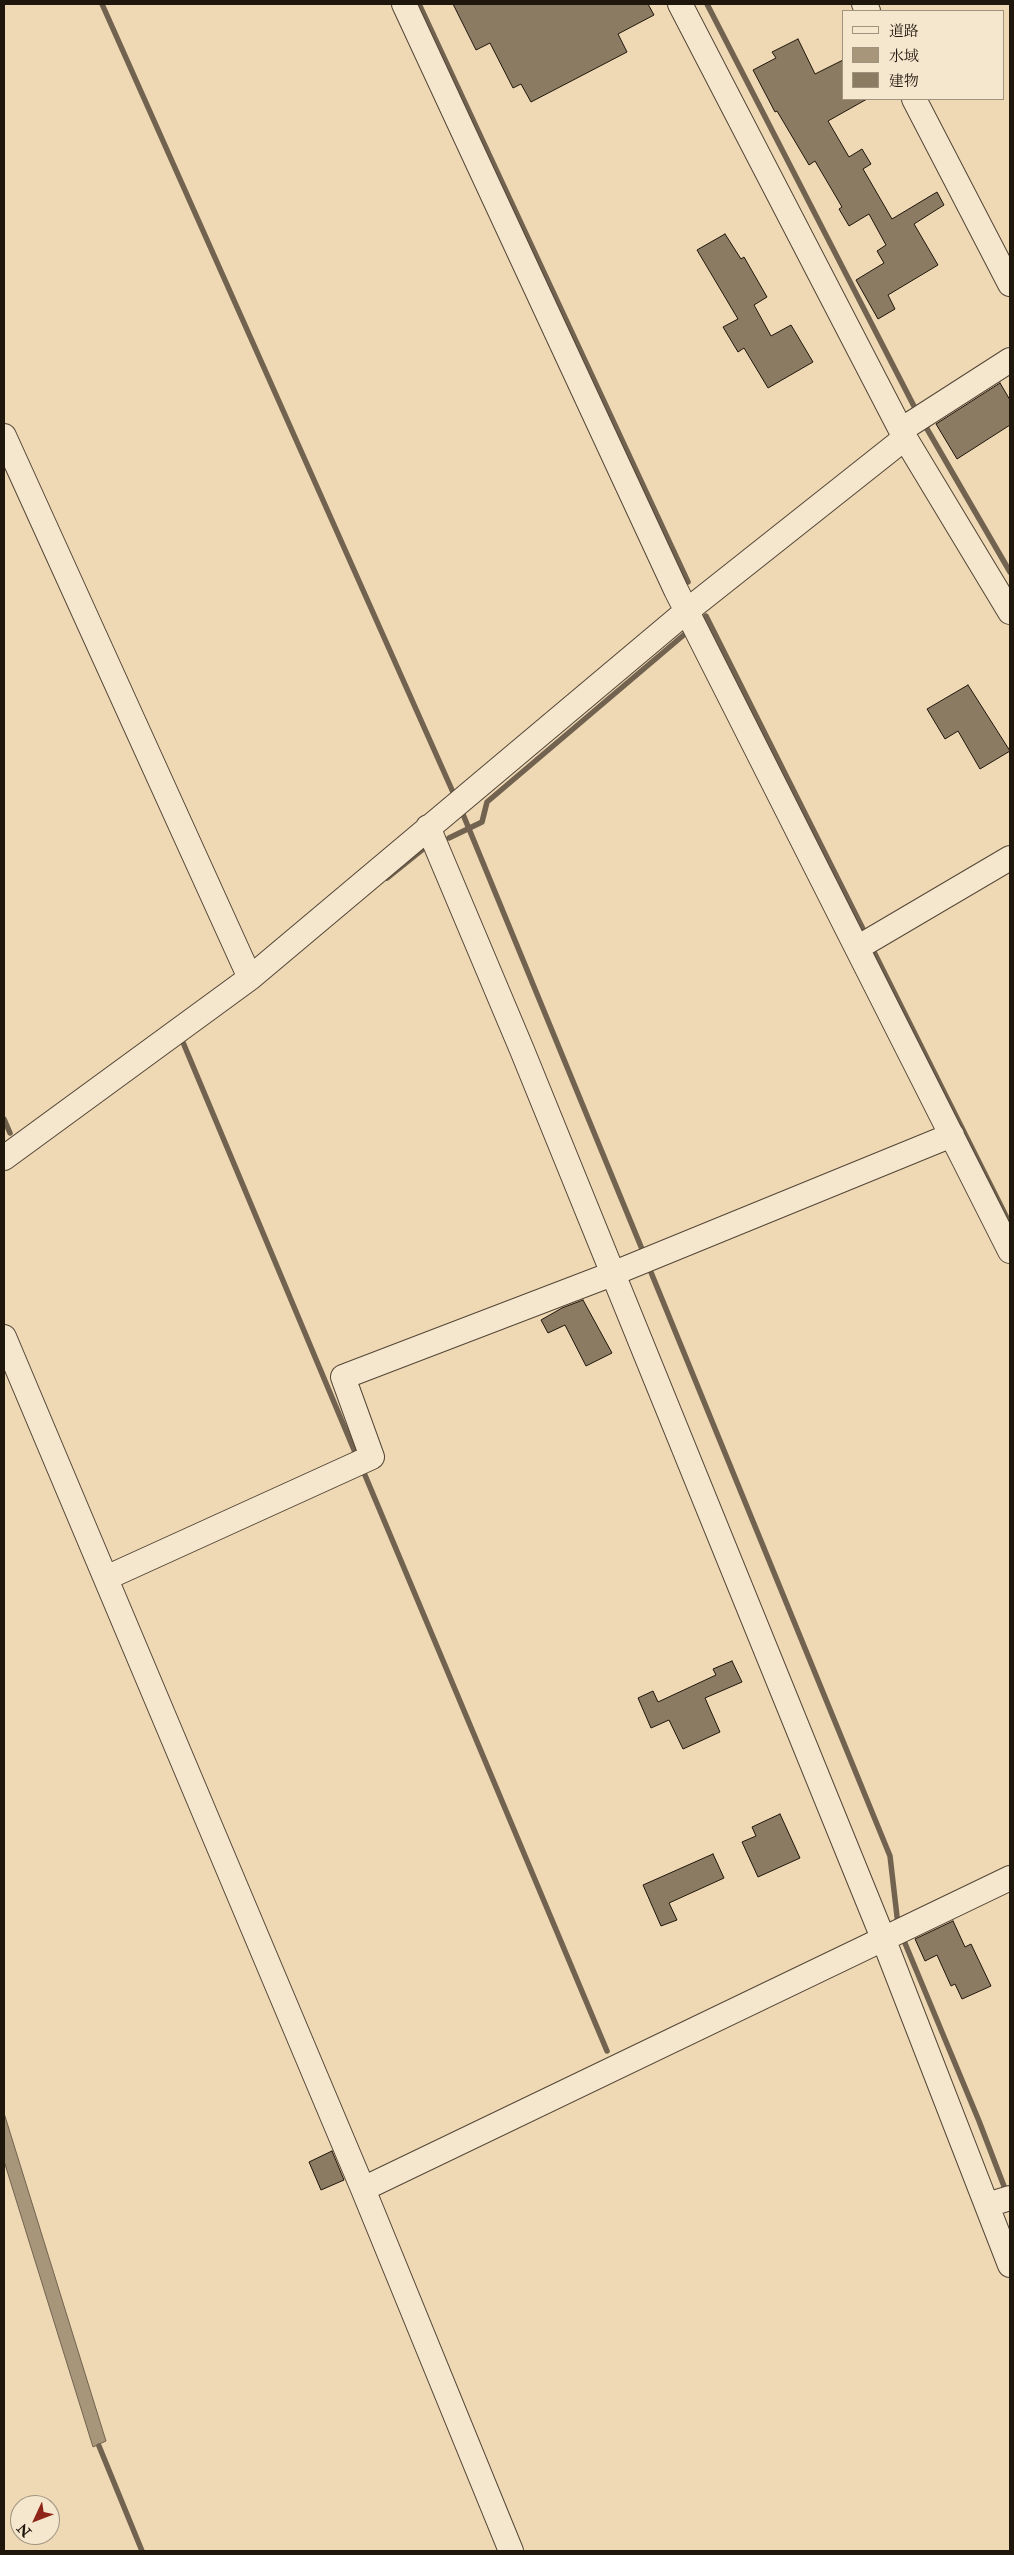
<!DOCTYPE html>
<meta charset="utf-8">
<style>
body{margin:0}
#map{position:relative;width:1014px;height:2555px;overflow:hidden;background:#efd8b4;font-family:"IM FELL Double Pica","Noto Serif JP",serif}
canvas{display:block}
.frame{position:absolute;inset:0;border:5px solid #1f160c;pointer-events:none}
.legend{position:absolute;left:842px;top:10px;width:162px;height:90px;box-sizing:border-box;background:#f5e6ce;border:1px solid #9f9380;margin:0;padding:6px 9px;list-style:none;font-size:15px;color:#1f160c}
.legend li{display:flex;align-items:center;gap:10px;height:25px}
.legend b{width:25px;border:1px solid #9f9380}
.north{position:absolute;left:10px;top:2495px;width:50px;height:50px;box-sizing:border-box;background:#f5e6ce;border:1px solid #9f9380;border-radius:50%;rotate:227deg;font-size:14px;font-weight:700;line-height:20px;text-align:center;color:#1f160c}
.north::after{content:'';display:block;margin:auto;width:18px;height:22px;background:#8f2418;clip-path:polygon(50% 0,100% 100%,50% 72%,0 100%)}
</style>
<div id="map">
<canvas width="1014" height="2555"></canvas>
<div class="frame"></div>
<ul class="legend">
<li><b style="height:6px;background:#f5e6ce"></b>道路</li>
<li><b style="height:14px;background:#a8967b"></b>水域</li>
<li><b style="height:14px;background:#8b7b63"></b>建物</li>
</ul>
<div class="north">N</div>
</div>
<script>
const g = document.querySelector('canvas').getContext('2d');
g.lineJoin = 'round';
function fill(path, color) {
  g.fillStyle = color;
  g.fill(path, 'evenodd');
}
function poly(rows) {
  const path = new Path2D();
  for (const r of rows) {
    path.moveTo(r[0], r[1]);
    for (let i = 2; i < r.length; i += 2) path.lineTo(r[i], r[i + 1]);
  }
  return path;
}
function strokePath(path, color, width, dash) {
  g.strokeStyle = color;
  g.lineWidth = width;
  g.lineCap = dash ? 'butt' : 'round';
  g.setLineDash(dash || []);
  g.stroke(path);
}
const water = poly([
 [4,2113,106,2441,93,2447,4,2161,4,2113]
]);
fill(water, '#a8967b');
strokePath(water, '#71634f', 1);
strokePath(poly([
 [102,4,456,799],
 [419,4,688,582],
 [707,4,917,412],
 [923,422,1010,572],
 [706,616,864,931],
 [460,807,644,1254],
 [449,838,482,822,487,802,686,633],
 [387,878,423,849],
 [873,950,1010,1224],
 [185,1038,182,1040,357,1457],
 [4,1119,10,1133],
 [648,1265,890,1856,898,1925],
 [362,1468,607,2051],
 [902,1936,979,2121,1007,2194],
 [99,2446,142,2551]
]), '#71634f', 5.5);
const building = poly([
 [453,4,648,4,654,15,618,34,627,52,531,102,521,84,513,88,490,43,476,50,453,4],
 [798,39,815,74,843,60,843,99,867,99,828,121,849,157,862,149,871,164,863,169,892,219,937,192,944,205,914,224,938,265,888,295,895,309,878,319,856,280,884,263,877,251,886,245,869,214,849,226,839,209,842,207,815,161,809,165,777,111,775,112,753,70,776,58,772,52,798,39],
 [725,234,741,259,744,257,767,297,754,305,771,336,791,325,813,362,768,388,744,348,738,352,723,327,738,319,697,250,725,234],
 [1000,383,1010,400,1010,425,957,459,936,424,1000,383],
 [968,685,1010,751,980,769,958,731,945,739,927,709,968,685],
 [583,1300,612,1353,586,1366,565,1325,548,1333,541,1320,562,1308,583,1300],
 [732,1661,742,1682,705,1698,720,1732,683,1749,669,1720,651,1728,638,1698,653,1691,658,1702,716,1675,713,1669,732,1661],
 [780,1814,800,1858,758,1877,742,1842,756,1836,752,1827,780,1814],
 [713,1854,724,1878,669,1903,677,1920,661,1926,643,1885,713,1854],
 [953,1921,965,1947,971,1944,991,1986,962,1999,955,1984,951,1986,937,1955,925,1961,915,1939,953,1921],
 [332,2151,344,2180,321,2190,309,2162,332,2151]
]);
fill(building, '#8b7b63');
strokePath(building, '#1f160c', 1);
const minor = poly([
 [404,4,676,590,1010,1251],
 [680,4,905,438,1010,612],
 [864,4,868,11],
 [914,99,1010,284],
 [901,430,1010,360],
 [4,436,250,978],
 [428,827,522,1050,883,1938,1010,2265],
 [857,948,1010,858],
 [4,1158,250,978,688,610,905,438],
 [4,1337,363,2189,511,2551],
 [106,1578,372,1457,343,1377,612,1274,952,1135],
 [363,2189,1010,1878],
 [987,2205,1010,2198]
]);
strokePath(minor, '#534636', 26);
strokePath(minor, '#f5e6ce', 24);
</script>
